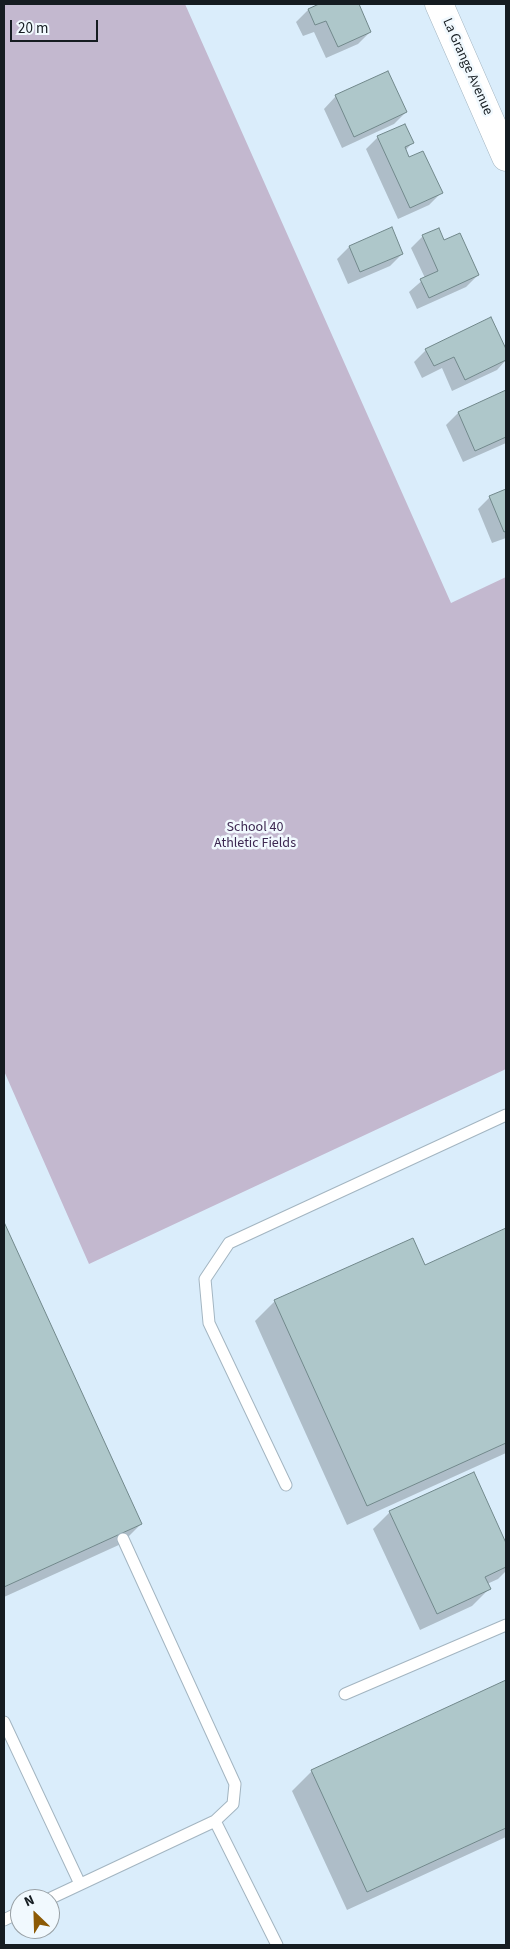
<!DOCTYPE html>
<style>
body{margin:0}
#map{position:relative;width:510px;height:1949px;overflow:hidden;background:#daedfb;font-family:"Source Sans 3",sans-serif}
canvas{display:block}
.frame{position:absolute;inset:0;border:5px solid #151c21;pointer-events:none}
.north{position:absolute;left:10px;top:1889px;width:50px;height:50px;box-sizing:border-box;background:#f1f9fe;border:1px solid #99a1a6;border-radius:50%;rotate:336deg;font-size:14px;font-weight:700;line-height:20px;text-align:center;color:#151c21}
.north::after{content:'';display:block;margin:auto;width:18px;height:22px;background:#8c5a05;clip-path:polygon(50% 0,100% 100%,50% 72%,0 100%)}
.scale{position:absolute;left:10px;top:20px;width:88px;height:22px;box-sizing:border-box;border:2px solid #151c21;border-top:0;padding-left:6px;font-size:15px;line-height:18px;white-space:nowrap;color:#151c21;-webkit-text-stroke:4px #f1f9fe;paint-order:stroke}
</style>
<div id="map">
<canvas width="510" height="1949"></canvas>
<div class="frame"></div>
<div class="north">N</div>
<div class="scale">20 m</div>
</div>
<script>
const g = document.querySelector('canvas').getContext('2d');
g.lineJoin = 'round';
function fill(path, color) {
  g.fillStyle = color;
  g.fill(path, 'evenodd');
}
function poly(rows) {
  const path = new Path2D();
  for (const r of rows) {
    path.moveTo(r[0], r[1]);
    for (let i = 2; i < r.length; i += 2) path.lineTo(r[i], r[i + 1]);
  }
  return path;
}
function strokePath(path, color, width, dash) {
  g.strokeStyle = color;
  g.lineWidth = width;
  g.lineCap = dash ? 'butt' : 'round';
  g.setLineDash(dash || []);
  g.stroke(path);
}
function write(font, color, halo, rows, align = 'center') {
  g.font = font + ' "Source Sans 3",sans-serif';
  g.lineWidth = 5;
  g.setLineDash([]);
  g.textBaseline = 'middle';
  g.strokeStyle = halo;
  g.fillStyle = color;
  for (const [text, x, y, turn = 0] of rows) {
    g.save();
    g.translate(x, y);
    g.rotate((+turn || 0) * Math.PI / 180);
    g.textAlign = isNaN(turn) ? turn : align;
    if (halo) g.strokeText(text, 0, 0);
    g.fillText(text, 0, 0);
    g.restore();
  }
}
fill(poly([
 [4,4,185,4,451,603,506,577,506,1069,89,1264,4,1071]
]), '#c3b8cf');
fill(poly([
 [322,4,358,4,370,32,358,44,326,58,314,32,303,36,296,22,308,10],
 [336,96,406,112,394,124,342,148,324,109],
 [378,137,412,143,405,151,409,159,441,193,429,205,398,219,366,149],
 [423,236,444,241,478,275,466,287,417,309,409,292,425,278,411,248],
 [349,247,402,254,390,266,348,284,337,259],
 [491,319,506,352,506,360,497,370,452,391,442,368,422,378,414,362,426,350],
 [506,392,506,443,463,462,446,425,458,413],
 [506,491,506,538,492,543,478,509,490,497],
 [4,1225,141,1524,121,1544,4,1597],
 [506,1229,506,1453,347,1525,255,1321,275,1301,424,1266],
 [473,1474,506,1545,506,1571,498,1579,487,1584,489,1589,472,1606,420,1630,373,1529,390,1512],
 [506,1682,506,1837,347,1910,292,1791,312,1771]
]), '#0003');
const building = poly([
 [319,4,359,4,371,32,338,47,326,21,315,25,308,9,319,4],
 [388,71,407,112,354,137,335,95,388,71],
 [405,124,414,143,405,147,409,157,423,151,443,193,410,208,377,136,405,124],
 [392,227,403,254,360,272,349,246,392,227],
 [439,228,444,240,460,233,479,275,429,298,420,279,438,271,422,235,439,228],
 [491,317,506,349,506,360,465,380,454,357,434,366,425,349,491,317],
 [506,390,506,437,475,451,458,412,506,390],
 [506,489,506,531,504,532,489,496,506,489],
 [4,1222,142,1524,4,1587,4,1222],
 [506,1228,506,1443,367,1506,274,1300,413,1238,425,1265,506,1228],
 [474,1472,506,1543,506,1567,485,1577,491,1589,437,1614,389,1511,474,1472],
 [506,1680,506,1828,367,1892,311,1770,506,1680]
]);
fill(building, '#aec7ca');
strokePath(building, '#71888b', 1);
const lane = poly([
 [286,1485,209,1323,205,1279,229,1243,506,1115],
 [345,1694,506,1625],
 [4,1722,80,1884],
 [215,1821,277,1945],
 [49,1899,215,1821,233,1804,235,1784,123,1539],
 [4,1920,20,1912]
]);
const secondary = poly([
 [439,4,506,157]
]);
strokePath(lane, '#a3b5c1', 13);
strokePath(secondary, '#a3b5c1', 29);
strokePath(lane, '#fff', 11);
strokePath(secondary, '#fff', 28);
write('14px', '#151c21', '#f1f9fe', [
 ["La Grange Avenue",467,67,66]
]);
write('14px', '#3d2851', '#f1f9fe', [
 ["School 40",255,828],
 ["Athletic Fields",255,844]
]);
</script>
